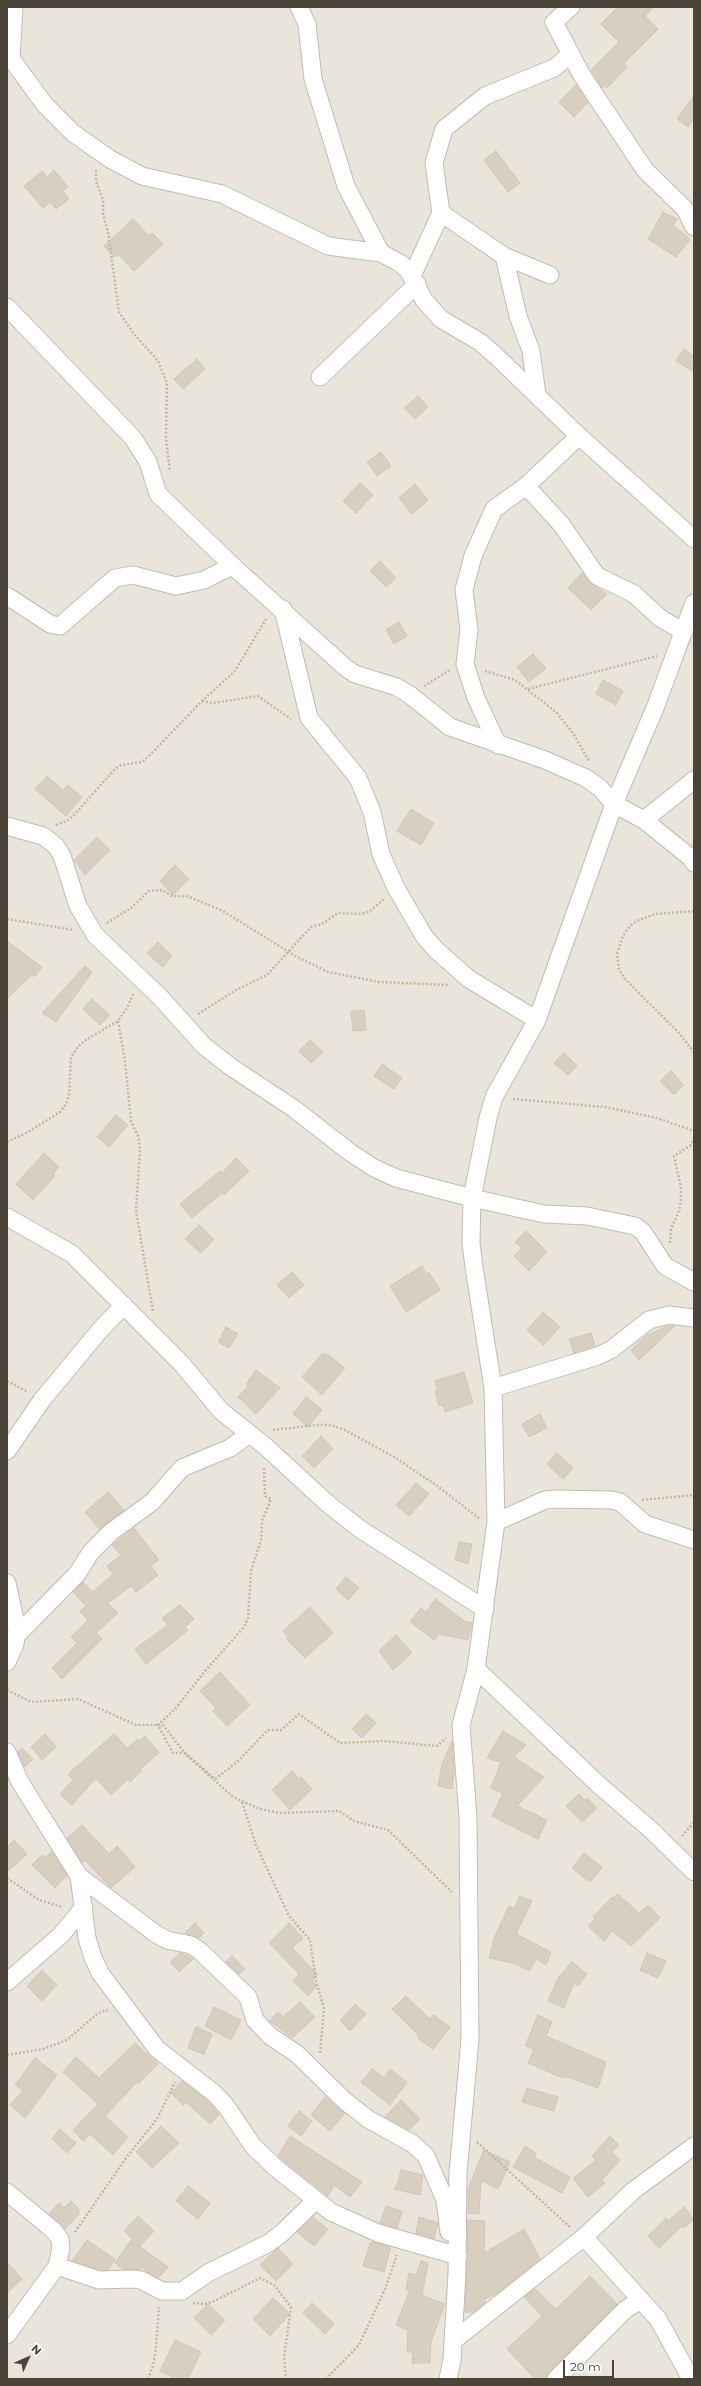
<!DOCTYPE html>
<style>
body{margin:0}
#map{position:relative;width:701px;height:2386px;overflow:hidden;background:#f6f3ec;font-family:Montserrat,sans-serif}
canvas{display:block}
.frame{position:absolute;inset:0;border:8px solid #4b4439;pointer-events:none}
.north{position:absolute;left:8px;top:2338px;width:40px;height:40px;-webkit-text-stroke:3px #fff;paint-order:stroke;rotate:45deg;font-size:11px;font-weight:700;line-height:16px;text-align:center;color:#4b4439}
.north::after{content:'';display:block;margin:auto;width:14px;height:18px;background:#4b4439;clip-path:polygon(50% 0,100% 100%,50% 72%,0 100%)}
.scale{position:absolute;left:563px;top:2360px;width:51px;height:18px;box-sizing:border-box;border:2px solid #4b4439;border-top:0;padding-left:5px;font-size:12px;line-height:14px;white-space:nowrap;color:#4b4439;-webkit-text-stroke:3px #fff;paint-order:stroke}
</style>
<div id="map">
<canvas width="701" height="2386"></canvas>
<div class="frame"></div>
<div class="north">N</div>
<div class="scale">20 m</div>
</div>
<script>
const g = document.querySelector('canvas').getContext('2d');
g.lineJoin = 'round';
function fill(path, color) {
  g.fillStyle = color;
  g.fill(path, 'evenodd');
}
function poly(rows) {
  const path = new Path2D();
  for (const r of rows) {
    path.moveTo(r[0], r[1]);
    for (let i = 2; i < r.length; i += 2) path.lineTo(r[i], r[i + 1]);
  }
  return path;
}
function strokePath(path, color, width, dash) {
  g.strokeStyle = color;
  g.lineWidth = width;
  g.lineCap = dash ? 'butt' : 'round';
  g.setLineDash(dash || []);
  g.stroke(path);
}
fill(poly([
 [7,7,694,7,694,2379,7,2379]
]), '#eae5da');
const building = poly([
 [618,7,654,7,645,16,658,29,624,63,627,67,607,88,605,85,602,88,591,70,619,42,601,24,618,7],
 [576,85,588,102,574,117,559,102,576,85],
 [694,96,694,119,688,127,677,119,694,96],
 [496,151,520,183,508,192,484,160,496,151],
 [54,170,68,187,63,191,69,199,56,209,50,202,43,208,24,186,42,171,47,177,54,170],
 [663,212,677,219,673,225,690,239,676,257,648,239,663,212],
 [133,219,149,236,152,233,163,244,134,271,118,254,114,257,104,246,133,219],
 [684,349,694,356,694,372,676,361,684,349],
 [197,359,205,369,183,389,174,379,197,359],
 [418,396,428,407,415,419,404,408,418,396],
 [381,452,391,466,377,476,367,462,381,452],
 [360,483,373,495,356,513,343,501,360,483],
 [415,484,428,500,412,514,399,498,415,484],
 [380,561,396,578,386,587,370,571,380,561],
 [582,573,589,582,607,594,591,610,568,588,582,573],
 [399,622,407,636,394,644,386,630,399,622],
 [533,654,546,668,529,682,517,667,533,654],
 [603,680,623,691,616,705,596,694,603,680],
 [47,776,63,790,68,785,82,797,66,816,35,789,47,776],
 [411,809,434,823,421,845,397,831,411,809],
 [97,837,110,850,85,875,74,860,97,837],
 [175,865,189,879,173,895,160,881,175,865],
 [7,941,42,967,35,976,30,976,7,999,7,941],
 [158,942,172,956,163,967,147,953,158,942],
 [85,966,92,972,56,1022,42,1013,85,966],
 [92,999,110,1015,100,1025,83,1009,92,999],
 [364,1010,366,1030,353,1031,351,1011,364,1010],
 [310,1040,323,1052,311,1063,299,1051,310,1040],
 [564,1053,577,1066,568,1075,554,1063,564,1053],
 [382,1064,402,1078,394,1089,374,1076,382,1064],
 [671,1071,684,1085,674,1095,660,1081,671,1071],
 [116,1115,128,1125,109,1147,97,1137,116,1115],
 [44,1153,59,1167,53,1174,55,1176,33,1200,16,1184,44,1153],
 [236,1158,249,1171,224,1195,222,1193,192,1218,180,1204,220,1171,222,1173,236,1158],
 [199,1225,214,1239,201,1253,185,1239,199,1225],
 [526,1231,547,1252,529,1271,514,1256,522,1248,515,1242,526,1231],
 [422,1266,427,1274,429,1272,440,1290,406,1312,390,1286,422,1266],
 [292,1272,304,1285,289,1298,277,1285,292,1272],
 [543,1312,560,1327,543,1345,527,1330,543,1312],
 [667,1326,675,1326,639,1360,631,1350,646,1336,667,1326],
 [226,1327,238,1334,229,1348,218,1342,226,1327],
 [591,1333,595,1346,574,1353,569,1339,591,1333],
 [322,1354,327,1354,345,1368,322,1395,302,1377,322,1354],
 [256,1370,280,1388,256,1414,238,1397,248,1386,246,1384,256,1370],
 [464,1372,473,1403,445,1412,443,1405,439,1406,435,1391,438,1390,435,1381,464,1372],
 [306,1397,322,1410,308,1427,293,1414,306,1397],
 [540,1414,547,1428,529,1437,522,1424,540,1414],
 [321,1436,333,1449,314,1468,302,1456,321,1436],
 [557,1453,573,1468,563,1479,547,1464,557,1453],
 [416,1483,429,1494,409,1516,396,1505,416,1483],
 [108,1492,124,1510,99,1529,85,1512,108,1492],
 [134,1528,159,1560,151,1566,158,1575,136,1592,131,1586,108,1603,118,1613,96,1633,102,1639,62,1679,52,1668,77,1643,71,1637,88,1620,80,1611,86,1606,73,1592,83,1582,93,1592,113,1574,107,1566,121,1555,112,1545,134,1528],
 [459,1542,472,1544,468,1564,455,1560,459,1542],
 [346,1577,359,1588,348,1600,336,1589,346,1577],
 [435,1599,464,1621,472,1623,468,1640,439,1634,434,1640,410,1622,421,1608,426,1612,435,1599],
 [180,1605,194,1619,185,1627,188,1630,146,1664,135,1649,168,1625,162,1618,180,1605],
 [310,1607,333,1633,305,1658,286,1639,288,1637,283,1631,310,1607],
 [396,1635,412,1653,393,1670,379,1651,396,1635],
 [220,1672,250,1705,227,1726,213,1711,216,1708,200,1691,220,1672],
 [366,1714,376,1723,362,1738,352,1729,366,1714],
 [503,1731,526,1745,514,1757,544,1777,517,1806,547,1820,538,1839,492,1816,503,1793,491,1788,501,1762,487,1758,503,1731],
 [45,1734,56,1747,42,1760,31,1747,45,1734],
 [114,1734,127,1748,138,1739,140,1741,145,1736,159,1753,140,1769,142,1770,130,1782,128,1779,111,1795,96,1778,72,1805,60,1794,73,1780,68,1774,114,1734],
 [452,1741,454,1771,452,1789,438,1786,442,1764,452,1741],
 [22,1748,33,1759,25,1767,18,1752,22,1748],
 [292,1771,299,1779,301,1777,312,1789,290,1810,272,1790,292,1771],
 [579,1794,585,1800,587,1798,597,1808,582,1822,566,1806,579,1794],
 [82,1825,109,1854,117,1846,135,1867,111,1888,85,1860,82,1863,67,1838,82,1825],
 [14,1840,27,1854,7,1872,7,1847,14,1840],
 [52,1852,67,1875,55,1888,32,1865,42,1855,45,1858,52,1852],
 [584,1853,602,1867,590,1882,572,1868,584,1853],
 [618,1894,639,1913,648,1905,660,1918,631,1946,612,1931,604,1941,588,1926,595,1919,593,1917,612,1897,614,1898,618,1894],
 [520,1896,532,1901,516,1934,551,1952,546,1965,536,1959,530,1971,516,1964,489,1958,494,1938,509,1906,514,1909,520,1896],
 [195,1923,204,1933,199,1938,185,1933,195,1923],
 [289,1923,303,1938,292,1948,318,1975,312,1981,317,1986,308,1996,293,1981,299,1974,269,1943,289,1923],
 [180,1953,193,1959,179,1972,170,1962,180,1953],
 [647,1953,666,1961,658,1978,640,1970,647,1953],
 [232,1956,245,1969,239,1974,226,1962,232,1956],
 [572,1962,587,1974,578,1986,574,1983,564,2008,548,2001,558,1978,572,1962],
 [42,1970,57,1985,42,2001,27,1986,42,1970],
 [406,1996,430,2019,433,2015,450,2027,433,2049,417,2038,419,2036,392,2009,406,1996],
 [300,2002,315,2017,292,2038,270,2021,278,2012,283,2017,300,2002],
 [355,2004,366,2014,350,2031,340,2021,355,2004],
 [214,2007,241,2020,231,2040,205,2026,214,2007],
 [538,2015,552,2022,546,2036,606,2062,598,2088,564,2076,563,2078,528,2063,534,2049,525,2046,538,2015],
 [196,2027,212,2034,204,2054,188,2048,196,2027],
 [135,2043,158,2064,138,2084,137,2082,105,2116,128,2137,113,2155,90,2134,83,2141,73,2130,98,2104,63,2072,76,2057,99,2078,135,2043],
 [35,2058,57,2075,25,2118,10,2105,23,2091,15,2085,35,2058],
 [372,2069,384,2078,390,2069,407,2082,390,2105,361,2082,372,2069],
 [182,2081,204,2098,219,2114,210,2124,186,2102,183,2105,171,2093,182,2081],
 [527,2088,558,2097,554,2111,522,2102,527,2088],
 [325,2097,345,2113,330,2131,311,2115,325,2097],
 [401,2100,420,2119,409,2130,385,2117,401,2100],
 [299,2111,312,2121,301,2136,288,2126,299,2111],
 [161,2126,179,2143,152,2168,136,2152,161,2126],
 [60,2129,76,2143,67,2153,52,2139,60,2129],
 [290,2136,362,2182,350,2197,334,2185,328,2196,278,2156,290,2136],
 [610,2136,619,2145,612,2152,620,2160,602,2180,605,2183,588,2197,573,2178,596,2160,592,2156,610,2136],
 [525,2146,536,2153,534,2157,570,2177,562,2193,513,2167,525,2146],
 [484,2150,510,2162,498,2189,481,2181,479,2214,468,2213,468,2189,484,2150],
 [401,2170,423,2175,420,2195,394,2189,398,2182,401,2170],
 [188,2186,210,2203,198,2219,176,2201,188,2186],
 [71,2201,79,2209,79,2214,65,2229,49,2214,59,2203,64,2208,71,2201],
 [386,2206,402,2211,397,2228,380,2223,386,2206],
 [684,2207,694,2219,684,2228,682,2226,659,2248,648,2236,666,2218,668,2221,684,2207],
 [138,2216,154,2231,140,2246,124,2231,138,2216],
 [313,2217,328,2229,314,2246,297,2232,313,2217],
 [419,2217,438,2223,434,2238,416,2233,419,2217],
 [468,2220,485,2221,484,2253,524,2229,540,2259,498,2293,485,2299,485,2303,473,2312,465,2312,468,2220],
 [87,2240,115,2259,108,2270,100,2270,72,2261,87,2240],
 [131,2240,168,2267,158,2278,141,2267,139,2270,123,2269,115,2263,131,2240],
 [373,2242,391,2247,384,2272,363,2266,370,2243,373,2242],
 [278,2248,293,2264,276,2281,260,2265,278,2248],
 [421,2261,428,2263,422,2295,445,2304,431,2342,430,2363,412,2363,413,2352,407,2352,408,2330,396,2325,410,2290,406,2290,409,2273,416,2275,421,2261],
 [7,2262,22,2279,7,2293,7,2262],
 [590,2276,617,2304,549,2372,546,2379,535,2379,507,2349,542,2316,524,2297,535,2289,556,2309,590,2276],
 [273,2298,290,2314,270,2336,253,2319,273,2298],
 [312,2303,334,2324,325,2334,303,2313,312,2303],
 [208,2304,225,2320,211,2335,194,2318,208,2304],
 [175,2340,201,2352,188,2379,176,2379,160,2371,175,2340]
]);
fill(building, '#d8cfc1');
strokePath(building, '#d3c7b4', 1);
const minor = poly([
 [299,7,307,24,313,79,346,186,381,253],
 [571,7,554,22,581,74,645,170,685,209,694,227],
 [7,53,45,105,73,133,110,159,142,176,222,194,328,246,381,253,400,263,408,270,424,300,441,319,480,342,495,355,579,436,694,539],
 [11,58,14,7],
 [441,213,504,256,550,275],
 [504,256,518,316,531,351,537,395],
 [412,276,441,213,434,163,444,129,485,96,554,68,571,54],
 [7,307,133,438,148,462,158,494,235,568,346,668,355,674,397,687,410,695,450,727,545,760,586,778,600,788,614,804,644,820,691,858,694,863],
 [320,377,417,284],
 [526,486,561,524,597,576,634,594,660,618,684,632],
 [7,596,50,624,60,626,115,578,133,575,176,586,204,580,232,566],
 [283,609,309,718,358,778,372,812,381,854,396,888,424,936,436,950,469,979,537,1020],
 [498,745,476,698,465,664,469,630,464,590,473,556,494,509,526,486,579,436],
 [644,820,694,780],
 [7,826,43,836,56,846,62,856,78,906,95,935,160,997,204,1046,231,1067,293,1108,351,1153,374,1168,396,1178,472,1198,544,1214,587,1216,635,1226,643,1232,665,1266,694,1282],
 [7,1217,72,1254,181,1363,221,1411,265,1446,328,1504,360,1529,485,1609],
 [493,1388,598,1356,612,1349,649,1320,669,1315,694,1318],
 [7,1451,42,1400,100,1330,124,1305],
 [496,1522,545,1500,554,1499,611,1500,620,1502,645,1524,694,1540],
 [7,1583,17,1629,15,1644,7,1662],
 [16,1636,77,1574,91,1552,111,1532,152,1502,182,1468,230,1448,248,1435],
 [476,1669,599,1785,650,1829,694,1872],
 [7,1752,20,1782,79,1876,87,1938,92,1955,100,1973,157,2049,214,2093,226,2106,253,2146,276,2168,331,2212,378,2233,458,2256],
 [79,1876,156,1934,167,1940,191,1945,200,1951,248,1997,255,2020,270,2036,297,2054,345,2101,368,2119,413,2144,426,2156,445,2200,449,2232],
 [7,1982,61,1935,84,1907],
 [7,2192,53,2230,60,2239,61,2248,57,2266,7,2335],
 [584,2237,658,2319,691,2379],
 [57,2266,99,2280,132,2279,141,2280,162,2291,182,2291,208,2273,269,2243,282,2233,316,2200],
 [453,2341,584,2237,634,2190,694,2146],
 [448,2379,452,2360,457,2274,458,2173,470,2039,468,1818,461,1725,476,1669,496,1522,493,1388,474,1267,471,1243,472,1198,488,1118,494,1097,537,1020,614,804,655,708,694,603],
 [556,2379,626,2309,641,2300]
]);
strokePath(minor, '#c2bbae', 19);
strokePath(poly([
 [96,170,96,181,103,200,103,214,108,232,119,312,134,334,158,361,167,383,166,438,170,472],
 [485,671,515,680,556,712,573,733,589,761],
 [424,686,450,670],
 [528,689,657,656],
 [202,701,213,703,258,696,291,719],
 [56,825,67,821,75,814,115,769,121,765,142,762,151,754,202,701,235,671,266,619],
 [694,911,656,914,637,921,630,926,623,936,617,954,619,970,625,979,678,1032,694,1052],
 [7,919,74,930],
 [107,923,131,908,149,891,162,890,172,896,187,896,223,911,297,957,328,972,379,982,450,985],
 [198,1014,236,990,267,975,311,927,322,924,338,913,360,914,369,912,384,899],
 [118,1021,125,1061,131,1121,138,1136,140,1149,136,1210,153,1312],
 [513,1099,605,1107,657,1118,694,1131],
 [7,1142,28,1132,60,1112,66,1104,69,1096,71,1058,76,1049,84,1041,118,1021,127,1008,133,994],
 [670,1243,671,1229,679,1211,681,1200,681,1188,674,1156,691,1145,694,1140],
 [7,1381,28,1392],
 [273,1430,316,1425,331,1425,345,1430,394,1457,436,1485,480,1519],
 [264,1468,265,1496,271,1499,262,1521,261,1540,251,1571,248,1618,244,1627,206,1670,175,1709,158,1725,173,1753,184,1753,233,1797,260,1809,279,1813,339,1811,354,1821,388,1830,452,1892],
 [642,1500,694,1495],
 [7,1690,31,1702,78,1699,136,1725,163,1725,184,1752,215,1779,236,1763,268,1730,281,1730,299,1714,340,1743,383,1741,437,1746,446,1738],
 [242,1802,256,1845,289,1916,310,1940,316,1981,324,2008,320,2053],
 [682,1836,694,1822],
 [7,1878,39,1900,63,1907],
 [7,2055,43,2049,67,2040,98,2013,108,2010],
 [477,2142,571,2228],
 [75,2232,126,2158,157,2119,175,2082],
 [193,2303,205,2304,214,2301,260,2278,274,2285,291,2307,284,2358,286,2379],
 [148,2379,153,2366,156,2348,159,2307],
 [326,2379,359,2345,385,2289,397,2255]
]), '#c4b79f', 2.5, [2, 2]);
strokePath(minor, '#fff', 17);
</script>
